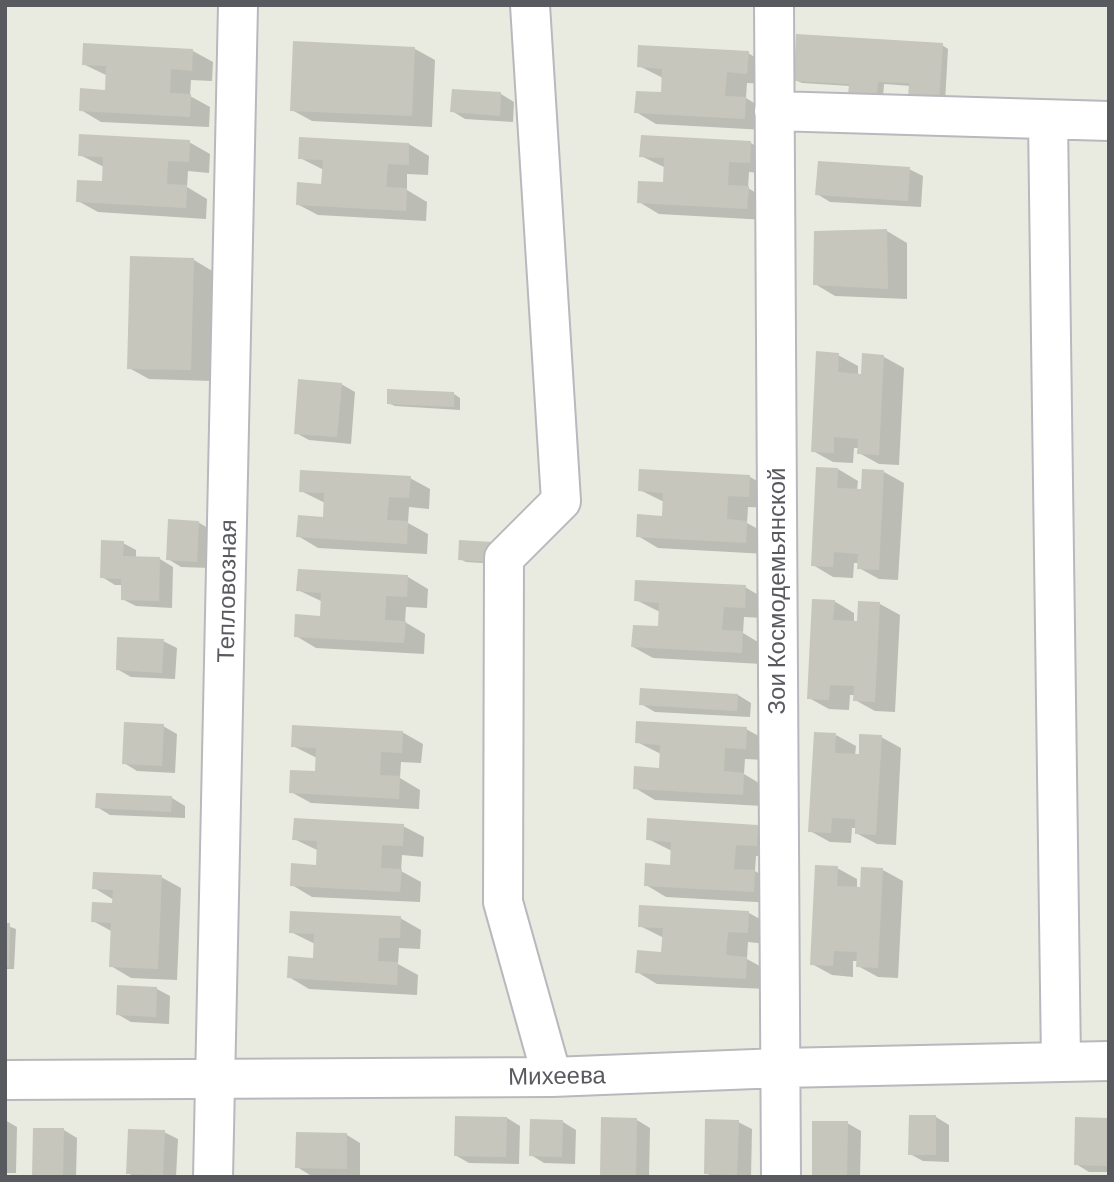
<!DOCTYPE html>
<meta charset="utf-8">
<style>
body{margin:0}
#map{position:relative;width:1114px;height:1182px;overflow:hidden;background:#eaebe0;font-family:Barlow,sans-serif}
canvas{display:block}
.frame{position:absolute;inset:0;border:7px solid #595a60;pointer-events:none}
</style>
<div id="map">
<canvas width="1114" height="1182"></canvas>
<div class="frame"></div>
</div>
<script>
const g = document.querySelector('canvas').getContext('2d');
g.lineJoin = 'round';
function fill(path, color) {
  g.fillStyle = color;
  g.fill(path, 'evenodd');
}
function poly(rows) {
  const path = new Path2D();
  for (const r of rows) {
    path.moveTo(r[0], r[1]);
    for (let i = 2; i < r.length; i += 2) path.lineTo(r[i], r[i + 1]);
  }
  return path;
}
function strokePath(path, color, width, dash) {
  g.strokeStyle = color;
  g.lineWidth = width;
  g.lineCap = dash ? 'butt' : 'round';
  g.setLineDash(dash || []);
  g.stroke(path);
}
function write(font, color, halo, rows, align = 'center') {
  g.font = font + ' Barlow,sans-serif';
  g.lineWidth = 7;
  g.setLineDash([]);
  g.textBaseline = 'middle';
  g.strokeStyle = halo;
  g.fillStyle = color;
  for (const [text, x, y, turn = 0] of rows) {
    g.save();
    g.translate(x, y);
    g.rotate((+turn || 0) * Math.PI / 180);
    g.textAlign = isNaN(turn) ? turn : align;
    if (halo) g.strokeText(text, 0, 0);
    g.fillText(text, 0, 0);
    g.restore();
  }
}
fill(poly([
 [942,45,948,49,945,102,911,86,884,84,882,111,850,86,802,83,795,80],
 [415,49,435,60,432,127,312,121,292,110],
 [193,51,213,62,212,81,191,80,190,96,210,107,209,127,101,122,81,110,107,91,108,76,83,64],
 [748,53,768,65,767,84,747,83,746,98,766,110,765,130,656,124,636,112,662,94,663,78,639,66],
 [501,94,514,102,513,122,465,119,452,111],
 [189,142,210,154,209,173,188,171,187,187,207,199,206,219,98,212,78,201,103,183,104,167,80,155],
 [751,143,771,155,770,174,749,172,748,188,768,200,767,220,659,214,639,202,665,184,666,168,641,156],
 [409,144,429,156,428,175,407,174,407,190,427,202,426,221,318,215,297,204,323,186,324,170,300,158],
 [909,169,923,176,921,207,830,202,817,194],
 [887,231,907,243,907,299,835,296,815,284],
 [132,258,194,260,214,272,211,381,149,379,129,368],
 [838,355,858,366,858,376,863,376,884,357,904,368,899,465,879,464,859,453,859,448,854,448,853,463,833,462,813,451],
 [341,384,355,392,351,444,309,440,296,433],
 [454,394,460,398,460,410,395,406,388,403],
 [838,469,858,481,857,490,863,491,884,472,904,483,898,580,879,579,859,568,859,563,854,563,853,578,833,577,813,565],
 [750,477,770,488,769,508,748,507,747,523,767,534,766,554,658,548,638,536,664,518,664,502,640,490],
 [410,478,430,489,429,509,409,507,408,523,428,534,427,554,318,548,298,536,324,518,325,503,301,491],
 [198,522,211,530,210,568,181,567,168,559],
 [460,542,498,564,466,562,460,559],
 [123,543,136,550,136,558,160,559,173,567,172,608,136,606,122,599,123,585,115,585,102,577],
 [408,577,428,589,427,608,406,607,405,622,425,634,424,654,316,648,296,636,322,618,323,602,298,590],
 [745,587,765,599,764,618,744,617,743,633,763,645,762,664,653,658,633,647,659,628,660,612,636,600],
 [834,601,854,613,854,623,859,623,880,604,900,615,895,712,875,711,855,700,855,695,850,695,849,710,829,709,809,698],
 [163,641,177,648,175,679,131,677,117,669],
 [738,695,751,703,750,717,655,712,641,704],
 [163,726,177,734,175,773,137,771,124,763],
 [746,729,766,740,765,760,745,759,744,774,764,786,763,806,655,800,635,788,660,770,661,754,637,742],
 [402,732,423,744,421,763,401,762,400,778,420,790,419,809,311,803,291,792,316,773,317,758,293,746],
 [836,735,856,746,855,756,860,756,881,737,901,748,896,845,877,844,856,833,857,828,852,828,851,843,830,842,810,831],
 [172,798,185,806,185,818,110,815,97,807],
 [403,826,424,837,423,857,402,855,401,871,421,882,420,902,312,897,292,885,318,866,319,851,294,839],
 [757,826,778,838,776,857,756,856,755,871,775,883,774,903,666,897,646,885,671,867,672,851,648,839],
 [837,868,857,879,857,889,862,889,883,870,903,881,898,978,878,977,858,966,858,961,853,961,853,977,832,975,812,964],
 [161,877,181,888,177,980,131,978,111,966,113,932,93,921,114,905,114,900,94,888],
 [641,907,749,913,769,924,768,944,748,942,747,959,767,970,766,989,657,984,637,972,663,954,664,938,640,926],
 [400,918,421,930,420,949,399,948,398,964,418,975,417,995,309,989,289,977,314,959,315,944,291,932],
 [5,925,16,929,14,969,5,969],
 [119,987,157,989,170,996,169,1024,131,1022,117,1014],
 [936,1117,949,1125,949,1162,923,1161,910,1154],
 [507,1118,520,1126,519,1164,469,1163,455,1155],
 [5,1120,17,1127,16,1173,5,1173],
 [637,1120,650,1128,649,1177,606,1177,601,1174],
 [1109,1120,1109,1172,1089,1172,1076,1164],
 [563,1122,576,1130,575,1164,544,1163,531,1155],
 [738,1122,752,1129,751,1177,713,1177,706,1173],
 [847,1123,861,1131,860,1177,813,1177],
 [35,1130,64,1130,77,1138,76,1177,34,1177],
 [164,1132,178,1139,176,1177,135,1177,128,1173],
 [347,1135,360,1143,360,1176,310,1175,297,1167]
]), '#0003');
fill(poly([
 [796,34,943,43,939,100,908,98,909,83,878,82,876,109,847,107,849,84,794,81],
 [293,41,415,47,412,116,290,111],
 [83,43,193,49,192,71,171,69,170,93,191,94,190,117,79,111,80,88,105,90,106,66,82,65],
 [638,45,749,51,747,74,727,72,725,96,746,97,745,119,634,113,636,91,661,92,662,69,637,67],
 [452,89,501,92,500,116,450,112],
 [79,134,190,140,189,162,168,161,167,184,187,185,186,208,76,202,77,180,102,181,103,157,78,156],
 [641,135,751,141,750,163,729,162,728,185,749,186,747,209,637,203,638,181,663,182,664,158,639,157],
 [299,137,409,143,409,165,388,164,386,187,407,188,406,211,296,205,297,182,321,184,323,160,298,159],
 [818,161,910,167,908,201,815,195],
 [887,229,888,289,813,285,814,231],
 [130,256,194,258,191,370,127,369],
 [816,351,839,353,838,372,861,374,862,353,884,355,879,455,857,454,858,439,834,437,834,453,811,452],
 [298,379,342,383,337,437,294,434],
 [387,389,454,392,454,407,387,404],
 [816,467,838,468,837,488,861,489,862,469,884,470,879,570,857,569,858,554,834,552,833,567,811,566],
 [639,469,750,475,749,497,728,496,727,519,747,521,746,543,636,537,637,514,662,516,663,493,638,491],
 [300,470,411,476,409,498,389,497,387,520,408,521,407,544,296,537,298,515,323,517,324,493,299,492],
 [168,519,199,521,197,562,166,560],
 [101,540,124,541,123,556,160,557,159,601,121,600,121,579,100,578],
 [459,540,493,542,492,562,458,560],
 [298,569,408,575,407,597,386,596,385,620,406,621,404,643,294,637,295,614,320,616,321,593,296,591],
 [635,580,746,585,745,608,724,607,722,630,743,631,742,653,631,647,633,625,658,626,659,603,634,601],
 [812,599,835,600,833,620,857,621,858,601,880,602,875,702,853,701,854,686,830,685,829,700,807,699],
 [117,637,164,639,162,673,116,670],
 [640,688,738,694,737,711,639,705],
 [636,721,747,727,746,749,725,748,724,771,744,773,743,795,633,789,634,766,659,768,660,745,635,743],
 [124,722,164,724,162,766,122,764],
 [292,725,403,731,402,753,381,752,380,775,400,776,399,799,289,793,290,770,315,771,316,748,291,747],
 [814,732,836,733,835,753,859,754,859,734,882,735,876,835,855,834,855,819,832,818,831,833,808,832],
 [96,793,172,796,171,812,95,808],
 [294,818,404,824,403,846,382,845,381,868,402,869,400,892,290,886,291,863,316,865,317,841,292,840],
 [647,818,758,825,757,846,736,845,734,869,755,870,754,892,644,886,645,863,670,865,671,842,646,840],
 [815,865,838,866,837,886,860,887,861,867,883,868,878,968,856,967,857,952,834,951,833,966,810,965],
 [93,872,162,875,158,969,109,967,111,923,91,922,92,902,112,903,113,890,92,889],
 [639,905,749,911,748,933,728,932,726,955,747,957,746,979,635,973,637,950,661,952,663,928,638,927],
 [290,911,401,916,400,938,379,938,378,961,398,962,397,985,287,978,288,956,313,958,314,934,289,933],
 [5,923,10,923,9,967,5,967],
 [117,985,157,987,156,1017,116,1015],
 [909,1115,936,1115,936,1155,908,1155],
 [455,1116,507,1117,506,1157,454,1156],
 [601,1117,637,1118,636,1176,600,1175],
 [1075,1117,1109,1118,1109,1166,1074,1165],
 [530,1119,563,1120,562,1157,529,1156],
 [705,1119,739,1120,737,1175,704,1174],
 [812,1121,848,1121,847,1177,812,1177],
 [33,1128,64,1128,63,1177,32,1177],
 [128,1129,165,1130,163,1175,126,1174],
 [296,1132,347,1133,347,1169,295,1168]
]), '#c6c6bd');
const minor = poly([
 [530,5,561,501,504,558,503,902,552,1077],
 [774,5,781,1177],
 [774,111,1109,121],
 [1048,121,1061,1062],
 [5,1080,552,1077,780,1068,1109,1061],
 [213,1177,238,5]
]);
strokePath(minor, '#b8b8be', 42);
strokePath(minor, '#fff', 38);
write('24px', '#595a60', '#fff', [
 ["Тепловозная",227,591,-89],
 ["Зои Космодемьянской",777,591,-90],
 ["Михеева",557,1076,-1]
]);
</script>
